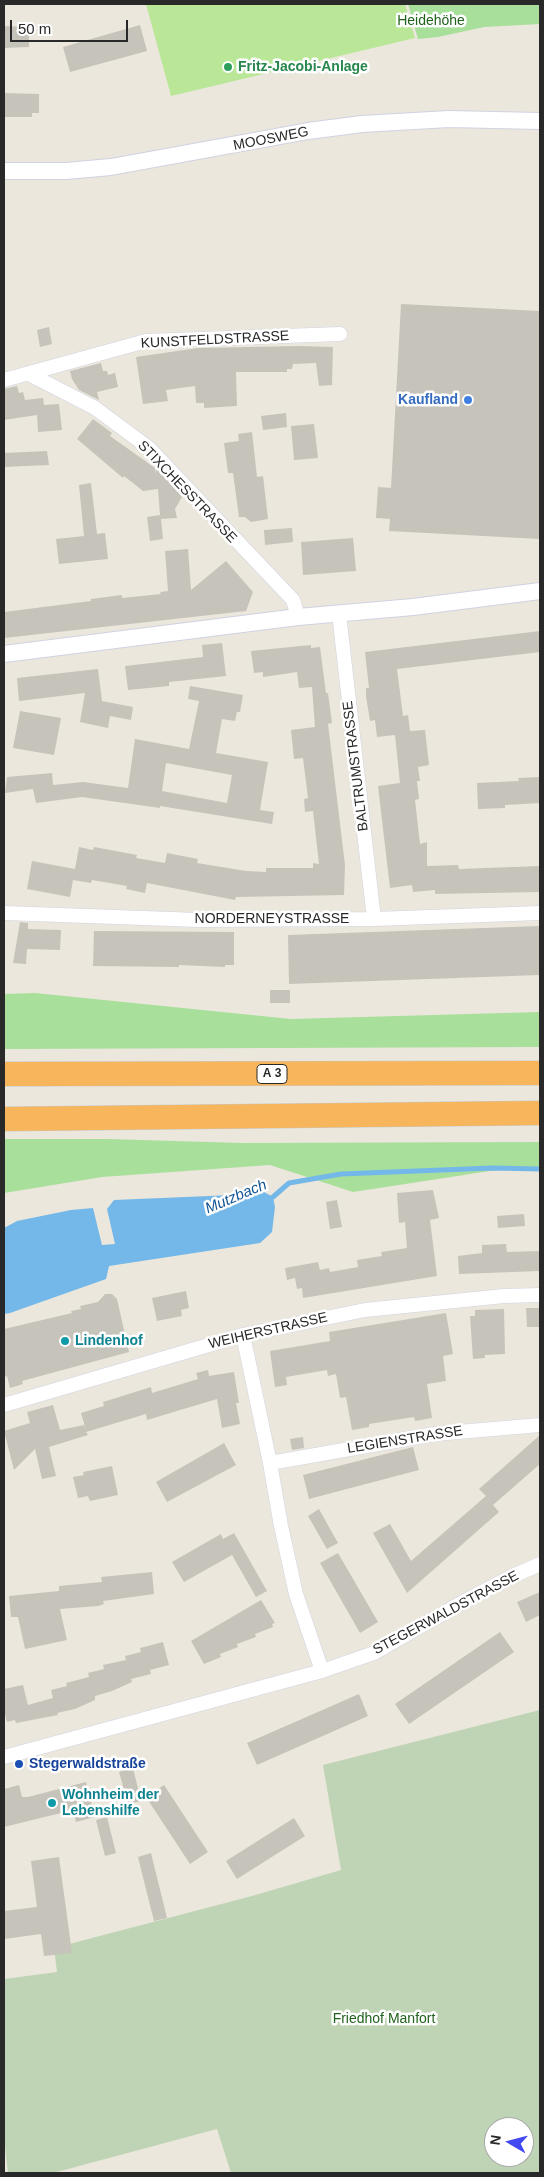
<!DOCTYPE html>
<meta charset="utf-8">
<style>
body{margin:0}
#map{position:relative;width:544px;height:2177px;overflow:hidden;background:#ebe7dc;font-family:Arial,sans-serif}
canvas{display:block}
.frame{position:absolute;inset:0;border:5px solid #292929;pointer-events:none}
.north{position:absolute;left:484px;top:2117px;width:50px;height:50px;box-sizing:border-box;background:#fff;border:1px solid #a9a9a9;border-radius:50%;rotate:278deg;font-size:14px;font-weight:700;line-height:20px;text-align:center;color:#292929}
.north::after{content:'';display:block;margin:auto;width:18px;height:22px;background:#4349f1;clip-path:polygon(50% 0,100% 100%,50% 72%,0 100%)}
.scale{position:absolute;left:10px;top:20px;width:118px;height:22px;box-sizing:border-box;border:2px solid #292929;border-top:0;padding-left:6px;font-size:15px;line-height:18px;white-space:nowrap;color:#292929;-webkit-text-stroke:4px #fff;paint-order:stroke}
</style>
<div id="map">
<canvas width="544" height="2177"></canvas>
<div class="frame"></div>
<div class="north">N</div>
<div class="scale">50 m</div>
</div>
<script>
const g = document.querySelector('canvas').getContext('2d');
g.lineJoin = 'round';
function fill(path, color) {
  g.fillStyle = color;
  g.fill(path, 'evenodd');
}
function poly(rows) {
  const path = new Path2D();
  for (const r of rows) {
    path.moveTo(r[0], r[1]);
    for (let i = 2; i < r.length; i += 2) path.lineTo(r[i], r[i + 1]);
  }
  return path;
}
function strokePath(path, color, width, dash) {
  g.strokeStyle = color;
  g.lineWidth = width;
  g.lineCap = dash ? 'butt' : 'round';
  g.setLineDash(dash || []);
  g.stroke(path);
}
function write(font, color, halo, rows, align = 'center') {
  g.font = font + ' Arial,sans-serif';
  g.lineWidth = 5;
  g.setLineDash([]);
  g.textBaseline = 'middle';
  g.strokeStyle = halo;
  g.fillStyle = color;
  for (const [text, x, y, turn = 0] of rows) {
    g.save();
    g.translate(x, y);
    g.rotate((+turn || 0) * Math.PI / 180);
    g.textAlign = isNaN(turn) ? turn : align;
    if (halo) g.strokeText(text, 0, 0);
    g.fillText(text, 0, 0);
    g.restore();
  }
}
fill(poly([
 [408,4,540,4,540,24,484,27,438,37,418,39],
 [35,993,291,1019,540,1012,540,1047,4,1049,4,994],
 [4,1139,108,1139,242,1143,540,1142,540,1171,503,1169,353,1192,270,1165,102,1177,4,1193]
]), '#a8df9b');
fill(poly([
 [540,1710,540,2173,231,2173,217,2129,53,2173,8,2173,4,2138,4,1979,57,1972,54,1948,252,1896,341,1870,323,1765],
 [494,2127,524,2127,524,2157,494,2157]
]), '#bfd4b4');
fill(poly([
 [146,4,405,4,415,38,171,96]
]), '#b9e697');
fill(poly([
 [264,1192,273,1197,275,1207,272,1232,260,1243,109,1266,106,1279,10,1313,4,1314,4,1228,17,1221,71,1210,93,1208,102,1245,115,1244,107,1209,114,1200,233,1195]
]), '#73b8e9');
strokePath(poly([
 [267,1199,273,1197,289,1183,341,1174,492,1168,540,1169]
]), '#73b8e9', 5);
fill(poly([
 [140,25,147,51,70,72,63,47],
 [4,26,29,27,29,47,4,48],
 [4,93,39,94,39,113,32,113,32,117,4,117],
 [401,304,540,311,540,539,389,531,390,519,376,518,378,487,391,488],
 [49,327,52,344,40,347,37,330],
 [299,346,333,347,332,385,319,386,316,363,293,364,292,369,287,369,287,372,236,372,237,406,204,408,204,403,196,403,195,386,166,390,168,401,143,404,136,357,198,348],
 [101,363,103,371,107,371,108,375,115,373,118,387,97,392,99,400,79,390,72,379,70,371],
 [17,386,19,393,23,392,25,400,43,398,44,405,59,404,62,430,38,432,37,415,4,420,4,389],
 [286,413,287,427,263,430,261,416],
 [93,419,112,433,110,436,155,468,155,475,156,468,182,497,175,509,177,518,161,519,163,539,150,541,147,517,160,515,158,489,143,491,124,476,123,478,77,439],
 [314,424,318,458,294,460,291,426],
 [252,432,257,477,263,476,268,519,251,522,245,517,239,517,233,473,228,473,224,443,239,441,238,434],
 [47,451,49,465,4,467,4,453],
 [91,483,97,534,105,533,108,559,59,564,56,539,84,536,79,485],
 [292,528,293,542,265,545,264,530],
 [353,538,356,571,303,575,301,542],
 [188,549,191,590,226,561,253,592,246,611,4,638,4,612,91,601,91,599,122,595,122,598,161,594,160,592,168,591,165,551],
 [540,631,540,652,397,669,403,716,408,715,410,731,425,730,429,765,418,767,420,781,417,781,419,799,415,800,420,844,427,842,427,866,458,865,459,869,540,866,540,892,435,894,435,890,413,892,412,885,390,888,378,786,400,783,395,735,377,737,375,720,370,721,366,696,366,688,369,688,365,652],
 [222,643,226,676,169,682,169,686,128,690,125,666,203,657,202,645],
 [311,645,311,648,320,647,326,693,328,693,332,723,328,724,345,865,344,895,236,897,235,900,147,883,145,893,126,889,127,886,92,880,91,883,73,880,70,897,27,889,32,861,75,869,79,847,93,850,94,847,137,855,136,858,165,863,167,853,198,859,197,863,246,871,266,872,266,868,313,868,313,863,319,864,313,811,305,812,304,799,308,798,303,758,294,759,291,730,315,727,312,687,299,688,297,672,263,677,263,672,254,673,251,651],
 [98,669,102,701,133,707,131,720,110,716,108,728,80,722,85,693,19,701,17,678],
 [190,686,243,695,240,712,237,712,235,721,222,719,216,753,268,762,260,810,274,812,272,824,160,806,160,808,82,797,36,803,33,789,5,793,7,777,52,773,53,785,83,782,128,788,135,739,189,749,199,701,188,699],
 [166,763,232,775,227,803,162,791],
 [20,711,61,718,54,755,13,748],
 [540,777,540,803,505,805,505,808,478,809,477,783,519,781,518,778],
 [20,922,28,923,28,929,61,930,60,950,27,949,26,964,13,963],
 [540,926,540,975,289,984,288,935],
 [94,931,234,932,234,965,225,965,225,967,179,965,179,967,93,966],
 [270,990,290,990,290,1003,270,1003],
 [433,1190,439,1218,430,1220,437,1276,303,1298,302,1288,297,1289,295,1278,287,1280,285,1268,318,1262,320,1270,329,1268,330,1272,358,1267,357,1260,382,1256,381,1252,407,1248,405,1222,399,1223,397,1193],
 [337,1200,342,1227,330,1229,326,1202],
 [524,1214,525,1226,498,1228,497,1216],
 [506,1244,507,1252,540,1251,540,1271,459,1274,458,1256,482,1253,482,1245],
 [186,1291,189,1308,181,1310,182,1316,157,1321,152,1298],
 [105,1294,112,1294,117,1299,129,1352,22,1381,23,1384,10,1388,7,1376,4,1377,4,1329,72,1313,71,1311,81,1309,80,1306,98,1302],
 [526,1308,540,1308,540,1327,527,1327],
 [504,1309,505,1354,485,1355,485,1358,473,1359,470,1316,475,1316,475,1310],
 [446,1313,453,1354,443,1356,446,1381,427,1384,432,1418,415,1421,414,1417,369,1424,369,1427,352,1430,346,1397,340,1398,336,1374,328,1376,327,1370,286,1377,287,1385,275,1387,270,1351,330,1341,329,1332],
 [208,1370,209,1376,234,1372,239,1403,236,1403,240,1424,222,1428,217,1399,147,1420,146,1414,86,1432,88,1435,49,1447,56,1476,42,1479,35,1449,14,1470,4,1431,30,1423,27,1412,53,1405,60,1430,84,1425,86,1430,81,1413,104,1406,103,1402,151,1387,152,1393,198,1379,196,1373],
 [540,1435,540,1464,493,1505,487,1498,499,1512,407,1593,373,1533,390,1524,411,1561,486,1496,479,1489],
 [303,1437,304,1448,292,1450,290,1439],
 [224,1443,236,1465,167,1502,156,1482],
 [413,1447,419,1470,309,1499,303,1475],
 [112,1466,118,1495,90,1501,88,1496,78,1498,73,1477,84,1475,83,1472],
 [319,1509,338,1543,327,1549,308,1516],
 [234,1533,267,1591,256,1597,232,1555,184,1582,172,1562,221,1534,223,1539],
 [338,1553,378,1622,360,1633,320,1563],
 [152,1572,154,1594,103,1601,104,1604,98,1606,60,1609,67,1640,25,1649,18,1617,11,1617,9,1596,59,1591,59,1586,102,1582,101,1577],
 [540,1592,540,1615,526,1622,517,1602],
 [261,1600,275,1623,272,1624,273,1627,255,1634,256,1637,237,1644,238,1647,220,1654,221,1657,204,1664,191,1641],
 [500,1632,514,1652,409,1724,395,1704],
 [163,1642,169,1665,150,1670,151,1674,131,1679,132,1682,112,1691,95,1696,95,1700,75,1709,57,1713,58,1715,16,1723,15,1720,7,1722,4,1710,4,1689,23,1685,28,1705,53,1698,51,1690,67,1686,66,1683,89,1677,88,1673,104,1669,103,1665,126,1660,125,1656,141,1652,140,1648],
 [359,1694,368,1716,257,1765,247,1743],
 [133,1768,141,1801,128,1804,119,1772],
 [86,1782,95,1817,76,1822,73,1810,4,1827,4,1789,19,1785,22,1797,28,1797],
 [164,1785,208,1852,190,1864,146,1797],
 [107,1817,116,1853,105,1856,96,1820],
 [294,1818,305,1836,237,1879,226,1861],
 [151,1853,167,1918,154,1921,138,1857],
 [59,1857,72,1953,44,1956,41,1934,4,1939,4,1911,37,1907,31,1861]
]), '#c6c3bb');
const minor = poly([
 [29,374,95,408,149,448,293,600,298,617],
 [4,380,146,341,340,334],
 [339,614,374,919],
 [4,913,199,920,374,919,540,913],
 [243,1335,270,1463,281,1526,296,1594,322,1671],
 [4,1405,243,1335,365,1310,504,1296,540,1295],
 [270,1463,435,1434,540,1425],
 [4,1757,322,1671,374,1653,463,1602,513,1576,540,1564]
]);
const tertiary = poly([
 [4,171,66,171,111,167,308,131,362,124,449,119,540,121],
 [4,654,298,617,413,607,540,591]
]);
const motorway = poly([
 [4,1074,540,1073],
 [4,1119,540,1113]
]);
strokePath(minor, '#d1d2e2', 15);
strokePath(tertiary, '#d1d2e2', 18);
strokePath(motorway, '#c7c7c7', 25);
strokePath(minor, '#fff', 14);
strokePath(tertiary, '#fff', 16);
strokePath(motorway, '#f7b65b', 24);
for (const [x, y, r, color] of [
 [228,67,5,"#2e9e5b"],
 [468,400,5,"#3f7fe0"],
 [65,1341,5,"#0f9aa8"],
 [19,1764,5,"#1a4fb4"],
 [52,1803,5,"#0f9aa8"]
]) {
  const dot = new Path2D();
  dot.arc(x, y, r, 0, 2 * Math.PI);
  g.fillStyle = color;
  g.fill(dot);
  strokePath(dot, '#fff', 2);
}
for (const [x, y, w] of [
 [272,1074,30]
]) {
  const box = new Path2D();
  box.roundRect(x - w / 2, y - 9.5, w, 19, 4);
  g.fillStyle = '#fff';
  g.fill(box);
  strokePath(box, '#292929', 1);
}
write('bold 12px', '#292929', null, [
 ["A 3",272,1074]
]);
write('14px', '#21631d', '#fff', [
 ["Heidehöhe",431,21],
 ["Friedhof Manfort",384,2019]
]);
write('bold 14px', '#27864d', '#fff', [
 ["Fritz-Jacobi-Anlage",238,67]
], 'left');
write('14px', '#292929', '#fff', [
 ["MOOSWEG",271,139,-11],
 ["KUNSTFELDSTRASSE",215,340,-3],
 ["STIXCHESSTRASSE",187,492,46],
 ["BALTRUMSTRASSE",356,766,-97],
 ["NORDERNEYSTRASSE",272,919],
 ["WEIHERSTRASSE",268,1331,-13],
 ["LEGIENSTRASSE",405,1440,-9],
 ["STEGERWALDSTRASSE",446,1613,-28]
]);
write('bold 14px', '#366cbe', '#fff', [
 ["Kaufland",458,400]
], 'right');
write('bold 14px', '#0d838f', '#fff', [
 ["Lindenhof",75,1341],
 ["Wohnheim der",62,1795],
 ["Lebenshilfe",62,1811]
], 'left');
write('bold 14px', '#164399', '#fff', [
 ["Stegerwaldstraße",29,1764]
], 'left');
write('italic 15px', '#135494', '#fff', [
 ["Mutzbach",236,1197,-23]
]);
</script>
